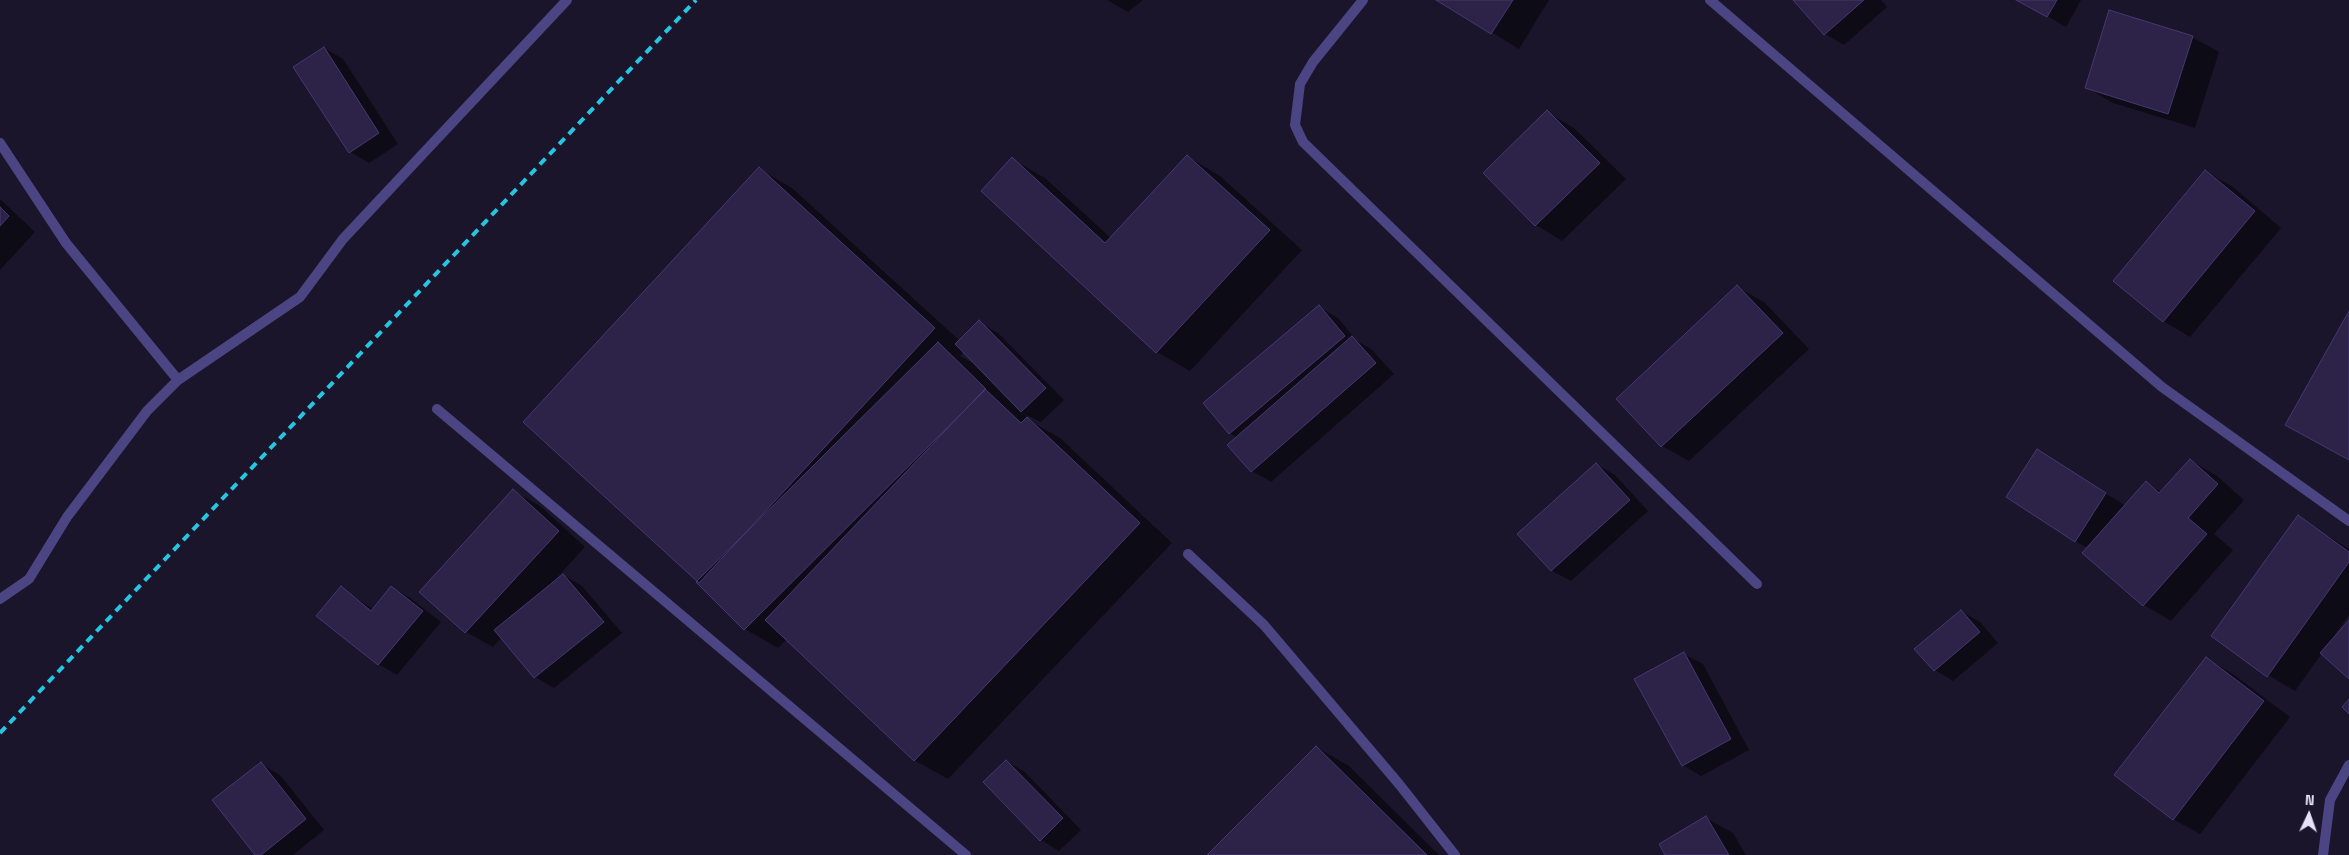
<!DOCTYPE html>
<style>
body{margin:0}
#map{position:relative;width:2349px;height:855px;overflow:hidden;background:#1a152a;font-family:"Space Grotesk",sans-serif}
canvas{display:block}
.north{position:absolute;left:2284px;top:790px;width:50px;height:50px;-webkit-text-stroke:4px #1a152a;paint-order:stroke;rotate:3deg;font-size:14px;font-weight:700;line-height:20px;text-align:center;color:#e6e2fb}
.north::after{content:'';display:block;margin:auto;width:18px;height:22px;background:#e6e2fb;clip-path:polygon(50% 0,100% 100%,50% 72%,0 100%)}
</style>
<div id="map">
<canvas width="2349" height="855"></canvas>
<div class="north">N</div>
</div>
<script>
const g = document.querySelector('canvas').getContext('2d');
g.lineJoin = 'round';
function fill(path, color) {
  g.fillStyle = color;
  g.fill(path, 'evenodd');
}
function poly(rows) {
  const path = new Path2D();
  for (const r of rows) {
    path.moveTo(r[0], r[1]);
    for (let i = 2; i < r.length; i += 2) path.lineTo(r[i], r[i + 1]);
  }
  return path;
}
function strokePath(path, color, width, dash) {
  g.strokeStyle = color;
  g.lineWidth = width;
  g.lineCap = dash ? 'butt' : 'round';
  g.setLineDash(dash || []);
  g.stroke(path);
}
fill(poly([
 [1107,0,1143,0,1128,12],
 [1439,0,1549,0,1519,49],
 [1795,0,1881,0,1887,7,1844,45,1825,34],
 [2019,0,2081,0,2066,27],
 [2192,37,2219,52,2195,128,2113,103,2086,87],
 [324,48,343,59,398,144,369,163,350,152],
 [1547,112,1574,128,1626,179,1562,241,1536,225],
 [1187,156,1220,176,1302,250,1190,371,1157,352,1012,159,1045,178,1111,238],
 [759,169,792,188,960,341,979,322,998,333,1064,400,1041,422,1024,414,1032,422,1060,438,1172,543,948,779,914,760,787,639,778,648,745,629,697,582],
 [964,352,975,364,960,356],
 [2206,172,2233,187,2281,228,2190,337,2163,321],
 [0,199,35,232,0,270],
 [1737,287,1764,302,1809,349,1689,461,1662,446],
 [1319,307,1338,318,1357,341,1371,349,1394,374,1271,482,1252,471,1237,438,1230,433],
 [2038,451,2126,506,2146,483,2162,492,2190,460,2217,476,2244,500,2214,534,2233,550,2171,621,2144,605,2084,553,2088,548,2075,541],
 [1596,464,1615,475,1648,511,1571,581,1552,571,1519,534],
 [513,491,540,506,585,547,553,582,563,575,582,586,622,633,554,688,535,677,502,637,493,647,466,632],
 [2298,517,2349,549,2349,615,2334,636,2336,637,2349,622,2349,677,2322,653,2295,691,2268,675],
 [391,587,410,598,441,622,397,675,378,664,341,588,373,609],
 [1961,611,1980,622,1998,643,1953,681,1935,670],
 [1684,654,1703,664,1749,750,1701,776,1683,765],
 [2206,658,2233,674,2290,717,2200,834,2173,819],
 [1316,747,1349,766,1439,855,1208,855],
 [1006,761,1025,772,1081,830,1059,851,1041,840],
 [261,764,280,775,324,830,293,855,256,855],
 [1706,818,1733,833,1746,855,1667,855]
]), '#0007');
const building = poly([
 [1436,0,1513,0,1491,34,1436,0],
 [1793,0,1864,0,1824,35,1793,0],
 [2016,0,2057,0,2047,17,2016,0],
 [2109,10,2193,36,2168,114,2085,88,2109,10],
 [324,47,379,133,349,153,293,67,324,47],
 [1547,110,1600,163,1535,226,1483,173,1547,110],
 [1187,155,1270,230,1156,353,981,191,1012,157,1105,243,1187,155],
 [759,167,935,328,699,583,523,422,759,167],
 [2205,170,2255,211,2163,322,2113,281,2205,170],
 [0,207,9,216,0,226,0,207],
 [1737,285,1783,333,1661,447,1616,399,1737,285],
 [1319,305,1345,336,1229,434,1203,403,1319,305],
 [2349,311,2349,460,2285,425,2349,311],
 [979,320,1046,388,1021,412,955,344,979,320],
 [1352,336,1376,363,1251,472,1227,445,1352,336],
 [938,342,986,389,744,630,696,582,938,342],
 [985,389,1021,423,1027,417,1140,523,914,761,765,620,985,389],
 [2037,449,2106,493,2075,542,2006,497,2037,449],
 [2190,459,2218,484,2188,518,2207,534,2143,606,2082,553,2146,481,2159,493,2190,459],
 [1596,463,1630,500,1551,571,1517,534,1596,463],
 [513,489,559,531,465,633,419,592,513,489],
 [2298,515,2349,552,2349,562,2267,677,2211,636,2298,515],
 [563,574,604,622,534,678,494,630,563,574],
 [341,586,371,611,391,586,423,611,378,665,316,616,341,586],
 [1961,610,1980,632,1934,671,1914,649,1961,610],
 [2349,620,2349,679,2320,653,2349,620],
 [1684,652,1731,739,1682,766,1634,679,1684,652],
 [2206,657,2264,701,2173,820,2114,775,2206,657],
 [2349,699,2349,714,2342,707,2349,699],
 [1316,746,1427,855,1207,855,1316,746],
 [1006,760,1063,818,1040,841,983,782,1006,760],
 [261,762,306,819,261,855,255,855,212,800,261,762],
 [1706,816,1729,855,1665,855,1659,844,1706,816]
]);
fill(building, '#2d2349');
strokePath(building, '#473872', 1);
strokePath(poly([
 [1363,0,1313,62,1300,84,1295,125,1303,142,1757,584],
 [1710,0,2162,387,2349,521],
 [0,143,66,243,178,380],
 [437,409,966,855],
 [1188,554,1264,625,1399,784,1455,855],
 [0,599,29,579,67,517,147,411,178,380,300,297,343,239,567,0],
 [2323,855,2330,800,2349,765]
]), '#4b4683', 10);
strokePath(poly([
 [0,733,696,0]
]), '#26c6e3', 4, [8, 6]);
</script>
